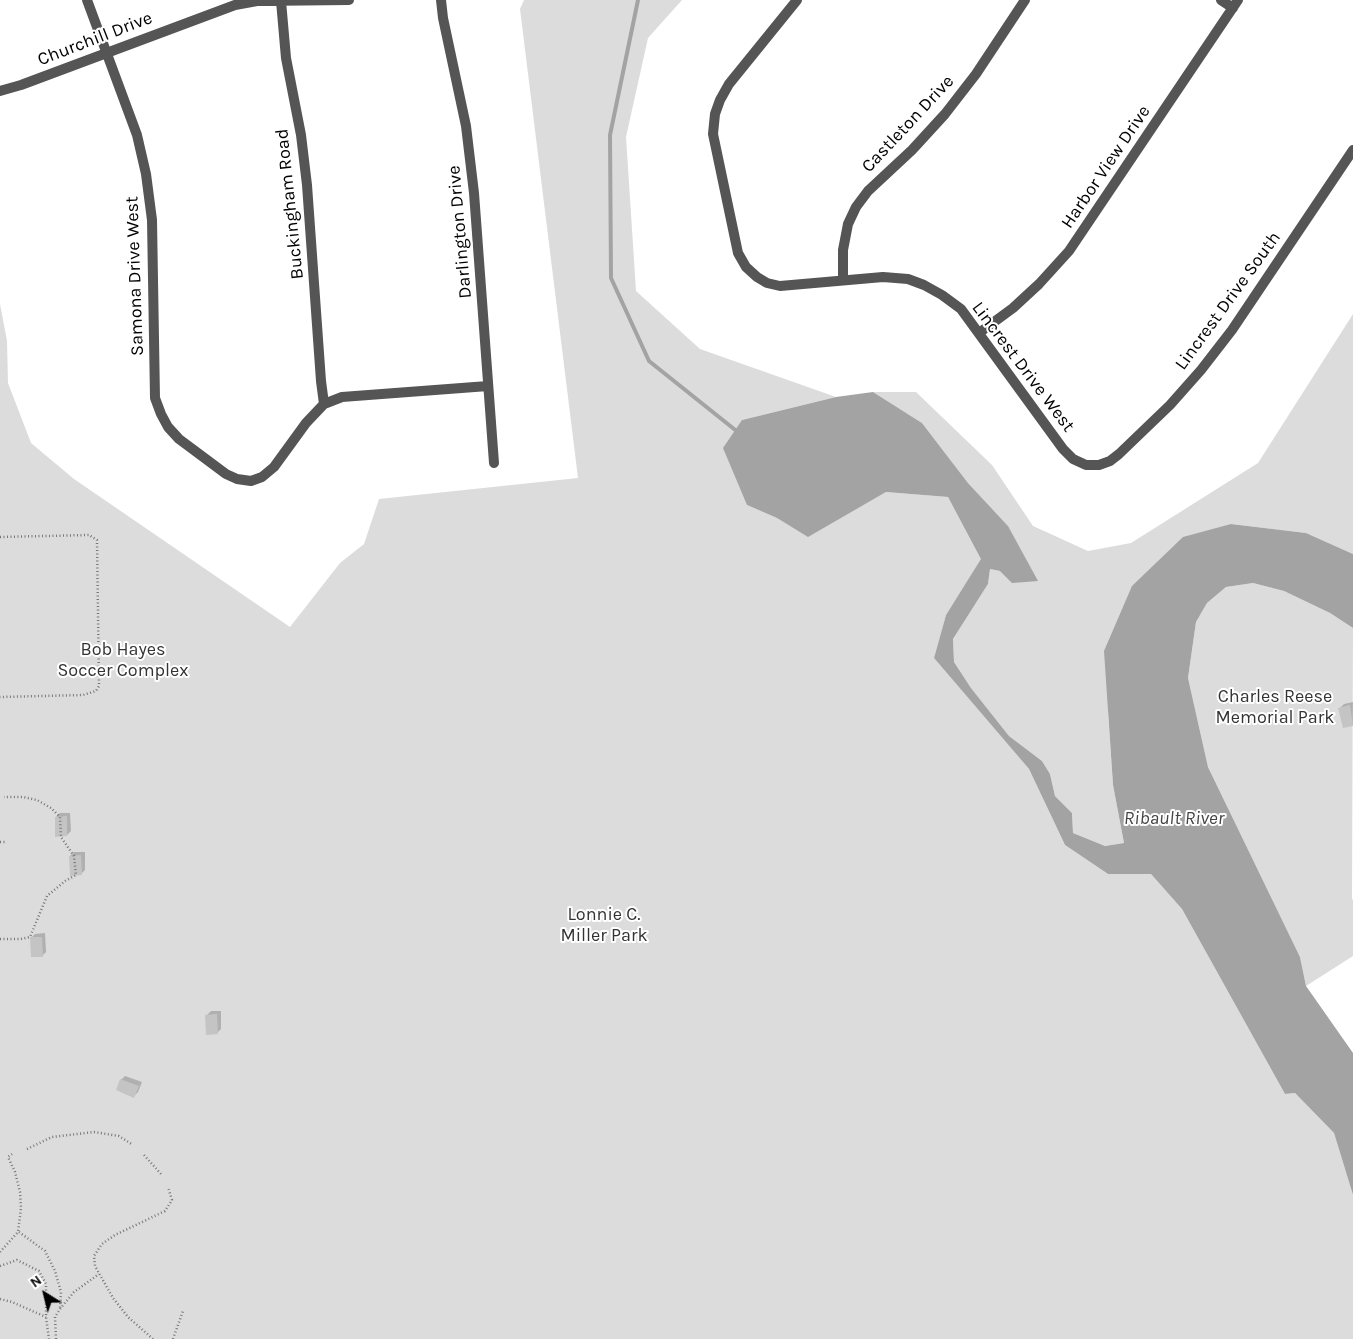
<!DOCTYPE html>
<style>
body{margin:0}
#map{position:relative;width:1353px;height:1339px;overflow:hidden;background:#fff;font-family:Karla,sans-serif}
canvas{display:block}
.north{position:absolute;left:20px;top:1269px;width:50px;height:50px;-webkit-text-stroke:4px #fff;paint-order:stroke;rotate:324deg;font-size:14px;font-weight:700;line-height:20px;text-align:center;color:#000}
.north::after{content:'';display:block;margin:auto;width:18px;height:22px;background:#000;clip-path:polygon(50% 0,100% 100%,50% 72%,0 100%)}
</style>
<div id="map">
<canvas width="1353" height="1339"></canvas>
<div class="north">N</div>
</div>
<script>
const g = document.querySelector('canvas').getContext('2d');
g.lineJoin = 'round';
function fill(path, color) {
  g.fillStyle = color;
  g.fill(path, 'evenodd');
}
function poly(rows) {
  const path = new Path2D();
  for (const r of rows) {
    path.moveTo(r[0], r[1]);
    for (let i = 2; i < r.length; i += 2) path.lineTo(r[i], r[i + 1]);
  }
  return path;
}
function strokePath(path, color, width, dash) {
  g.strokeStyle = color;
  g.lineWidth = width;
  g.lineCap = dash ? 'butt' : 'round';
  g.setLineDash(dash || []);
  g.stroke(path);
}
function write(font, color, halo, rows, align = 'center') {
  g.font = font + ' Karla,sans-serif';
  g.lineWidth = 4;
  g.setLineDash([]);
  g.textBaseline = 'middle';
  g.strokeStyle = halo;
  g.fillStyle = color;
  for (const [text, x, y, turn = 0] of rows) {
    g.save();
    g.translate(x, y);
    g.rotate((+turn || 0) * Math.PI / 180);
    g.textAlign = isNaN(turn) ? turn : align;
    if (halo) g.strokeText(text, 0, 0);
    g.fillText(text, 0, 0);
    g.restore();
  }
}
fill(poly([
 [524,0,682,0,648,38,626,137,636,291,700,349,836,397,742,420,747,505,777,518,808,536,886,492,948,497,982,559,946,615,934,658,1029,769,1065,845,1108,874,1151,874,1182,909,1285,1094,1295,1093,1334,1133,1353,1195,1353,1339,0,1339,0,304,7,341,8,383,31,443,74,479,290,627,340,563,364,544,379,499,578,478,520,9],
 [1353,314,1353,554,1306,533,1231,524,1108,713,1113,785,1124,843,1105,846,1073,833,1072,813,1055,796,1050,774,1042,761,1009,736,971,688,954,662,953,639,988,584,990,569,1000,571,1008,526,968,483,922,423,873,392,916,392,992,465,1033,526,1088,551,1131,543,1258,463],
 [1253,583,1284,591,1330,613,1353,628,1352,898,1353,901,1353,956,1306,986,1300,957,1208,767,1188,678,1196,622,1207,603,1226,587]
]), '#dcdcdc');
fill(poly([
 [873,392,922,423,968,483,1008,526,1038,581,1012,583,1000,571,990,569,988,584,953,639,954,662,971,688,1009,736,1042,761,1050,774,1055,796,1072,813,1073,833,1105,846,1124,843,1113,785,1104,651,1132,586,1183,537,1231,524,1306,533,1353,554,1353,628,1330,613,1284,591,1253,583,1226,587,1207,603,1196,622,1188,678,1208,767,1300,957,1306,986,1353,1053,1353,1195,1334,1133,1295,1093,1285,1094,1182,909,1151,874,1108,874,1065,845,1029,769,934,658,946,615,981,559,948,497,886,492,808,537,777,518,747,505,723,448,742,420,836,397]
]), '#a3a3a3');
fill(poly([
 [1353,702,1353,725,1344,727,1340,708,1344,704],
 [60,813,70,813,71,831,67,835,56,817],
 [74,852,85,852,85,870,81,874,70,856],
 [45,933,46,952,42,956,31,938,35,934],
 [211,1011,221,1011,221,1029,217,1033,207,1015],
 [125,1076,142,1082,138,1092,134,1096,121,1080]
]), '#0003');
strokePath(poly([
 [638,0,610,135,611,278,649,361,739,433]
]), '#a3a3a3', 4);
fill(poly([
 [1350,705,1353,726,1343,728,1338,708],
 [67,816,67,836,55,837,55,817],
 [81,855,82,875,70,876,69,856],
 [30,937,42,937,43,957,31,957],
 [217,1014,218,1034,206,1035,205,1015],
 [120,1079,139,1086,134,1098,116,1090]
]), '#c4c4c4');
strokePath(poly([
 [0,537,89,535,97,540,99,686,96,691,83,695,0,697],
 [0,842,7,842],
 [0,939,21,939,30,937,47,896,65,881,76,875,74,856,61,837,60,817,51,808,37,800,23,797,4,797],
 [27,1149,52,1137,94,1132,119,1136,133,1145],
 [144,1155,161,1174],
 [19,1232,45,1251,55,1271,61,1292,60,1309],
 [0,1252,18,1232,21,1208,20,1192,15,1172,8,1157,12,1154],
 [0,1266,17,1260,39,1271,46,1284,46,1317,49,1339],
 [0,1299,12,1302,46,1317],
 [56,1339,55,1317,60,1309,74,1292,99,1274],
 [153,1339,128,1317,113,1298,95,1266,94,1256,102,1244,115,1235,165,1211,172,1200,168,1187],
 [173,1339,183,1311]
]), '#777', 2.5, [1, 2.5]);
strokePath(poly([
 [87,0,137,135,146,174,152,220,155,398,161,414,168,427,179,439,226,474,237,479,251,481,262,477,274,467,306,423,324,404,342,397,488,386],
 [441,0,443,18,466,126,474,193,494,463],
 [797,0,729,84,720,100,715,114,713,134,738,253,746,267,757,277,767,283,780,286,883,277,908,279,924,285,942,295,961,309,1063,449,1073,459,1086,465,1099,465,1110,461,1119,454,1170,405,1201,370,1232,330,1353,150],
 [1221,0,1233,8],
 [281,1,286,58,301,135,307,185,321,381,324,404],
 [0,91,21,85,235,5,257,1,349,0],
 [843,280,843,250,848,224,856,207,868,191,912,150,945,114,976,74,1025,0],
 [979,333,1013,308,1039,284,1069,251,1238,0]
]), '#555', 10);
write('18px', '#000', '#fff', [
 ["Churchill Drive",95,39,-21],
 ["Castleton Drive",908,124,-47],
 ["Harbor View Drive",1106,167,-56],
 ["Buckingham Road",290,204,-96],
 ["Darlington Drive",460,232,-95],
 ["Samona Drive West",135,276,-92],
 ["Lincrest Drive South",1228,301,-54],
 ["Lincrest Drive West",1023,367,53]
]);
write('18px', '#333', '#fff', [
 ["Bob Hayes",123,650],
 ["Soccer Complex",123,671],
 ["Charles Reese",1275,697],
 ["Memorial Park",1275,718],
 ["Lonnie C.",604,915],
 ["Miller Park",604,936]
]);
write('italic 19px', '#444', '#fff', [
 ["Ribault River",1174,819]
]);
</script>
